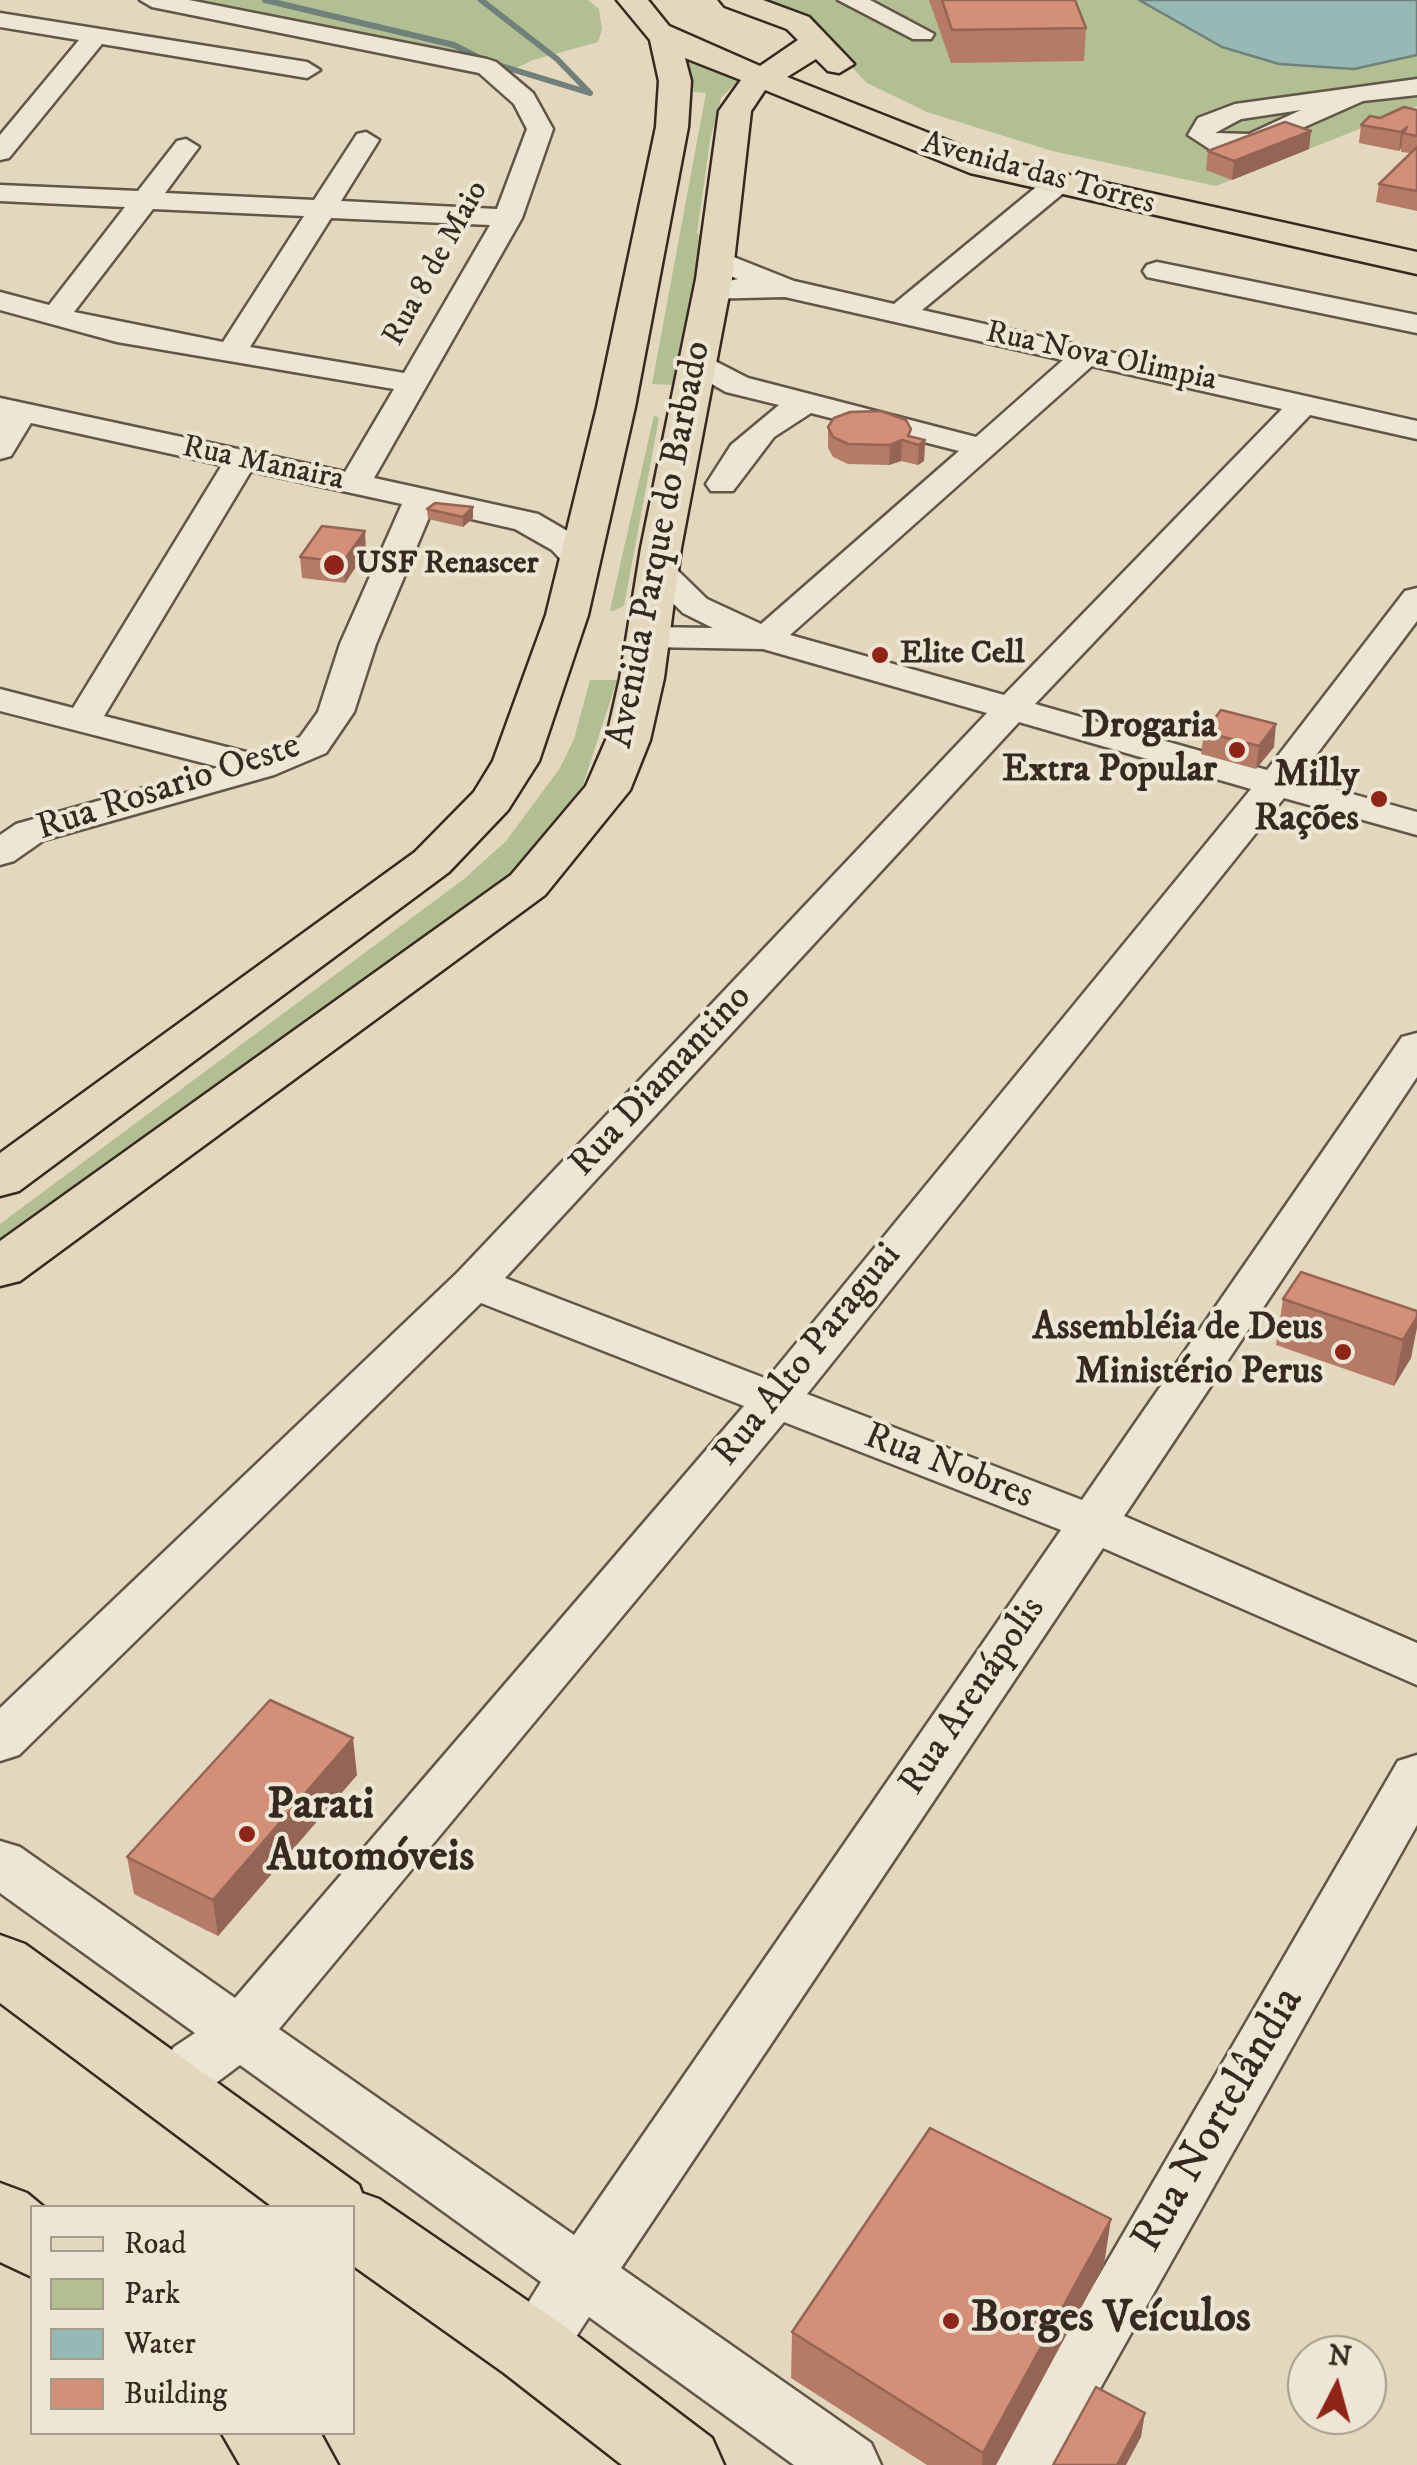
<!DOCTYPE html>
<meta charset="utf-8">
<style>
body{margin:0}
#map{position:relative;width:1417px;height:2465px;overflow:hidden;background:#e3d8bd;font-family:"IM FELL DW Pica",serif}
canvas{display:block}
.legend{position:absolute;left:30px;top:2205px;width:325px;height:230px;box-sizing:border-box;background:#ede6d4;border:2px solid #a49b8c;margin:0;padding:12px 18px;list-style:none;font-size:30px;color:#362a20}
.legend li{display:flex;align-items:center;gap:20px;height:50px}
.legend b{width:50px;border:2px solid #a49b8c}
.north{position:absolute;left:1287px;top:2335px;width:100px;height:100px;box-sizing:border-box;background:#ede6d4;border:2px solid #a49b8c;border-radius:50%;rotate:6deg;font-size:28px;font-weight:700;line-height:40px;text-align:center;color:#362a20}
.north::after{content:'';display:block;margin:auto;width:35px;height:45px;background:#8f2418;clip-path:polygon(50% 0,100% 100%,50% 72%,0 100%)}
</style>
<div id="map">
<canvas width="1417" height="2465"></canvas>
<ul class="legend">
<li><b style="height:12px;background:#e3d8bd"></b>Road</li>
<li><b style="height:28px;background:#b2bf93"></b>Park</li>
<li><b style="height:28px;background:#96b9b6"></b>Water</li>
<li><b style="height:28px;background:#d38f78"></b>Building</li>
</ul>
<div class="north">N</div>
</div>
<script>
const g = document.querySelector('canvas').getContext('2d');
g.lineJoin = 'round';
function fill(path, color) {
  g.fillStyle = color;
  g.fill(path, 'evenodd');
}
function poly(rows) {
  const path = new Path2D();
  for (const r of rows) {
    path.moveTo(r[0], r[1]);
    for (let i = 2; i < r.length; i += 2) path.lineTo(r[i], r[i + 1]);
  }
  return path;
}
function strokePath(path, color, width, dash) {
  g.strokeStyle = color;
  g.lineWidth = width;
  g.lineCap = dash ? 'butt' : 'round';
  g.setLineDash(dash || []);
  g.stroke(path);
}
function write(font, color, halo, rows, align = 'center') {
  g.font = font + ' "IM FELL DW Pica",serif';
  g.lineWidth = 8;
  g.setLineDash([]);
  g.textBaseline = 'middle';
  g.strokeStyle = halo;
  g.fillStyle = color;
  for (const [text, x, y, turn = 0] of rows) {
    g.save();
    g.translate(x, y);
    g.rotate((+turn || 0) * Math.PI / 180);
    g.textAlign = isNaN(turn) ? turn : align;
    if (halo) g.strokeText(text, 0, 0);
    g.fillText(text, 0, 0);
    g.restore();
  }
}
fill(poly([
 [182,0,588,0,599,9,602,29,598,42,533,60,510,71],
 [764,0,1417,0,1417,106,1216,186,1052,151,927,112,867,83,800,14],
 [688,60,741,78,721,98,710,140,697,234,702,235,672,385,652,384,706,93,694,92],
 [654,415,659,418,624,606,613,611,610,610],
 [590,680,617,680,583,785,550,831,509,874,0,1241,0,1224,464,879,506,841,560,768,574,739]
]), '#b2bf93');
const water = poly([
 [1139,0,1417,0,1417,55,1354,69,1279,64,1222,47,1139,0]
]);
fill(water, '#96b9b6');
strokePath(water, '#70807a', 2.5);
strokePath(poly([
 [265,0,454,45,485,61,590,93],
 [481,0,557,59,588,91]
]), '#70807a', 6);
const minor = poly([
 [140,0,189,0,487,59,496,62,533,93,553,129,522,218,374,478,538,514,576,536,595,558,590,565,566,565,552,550,515,529,432,510,376,644,354,712,326,753,274,775,44,840,14,861,0,865,0,835,16,824,219,767,0,711,0,689,73,708,222,465,31,423,11,456,0,459,0,398,345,472,394,389,117,342,0,310,0,292,49,305,125,207,0,201,0,185,138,191,177,141,186,139,199,147,165,193,314,200,357,134,366,132,379,140,341,201,497,209,527,129,514,104,479,73,152,7,140,0],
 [153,209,304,216,223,342,74,312,153,209],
 [331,218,490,225,404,373,250,347,331,218],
 [251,471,402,504,340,644,318,712,300,737,258,755,104,716,251,471],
 [838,0,870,0,934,34,931,39,913,39,838,0],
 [0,13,307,62,320,70,307,78,102,44,9,158,0,160,0,135,79,40,0,27,0,13],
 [1417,79,1417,95,1363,101,1257,148,1235,153,1211,150,1188,135,1198,118,1235,104,1417,79],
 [1301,110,1249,134,1215,133,1241,119,1301,110],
 [1056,177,1066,179,1070,185,1066,191,922,310,1417,421,1417,439,1310,415,1035,704,1267,770,1405,591,1417,588,1417,621,1298,779,1417,812,1417,835,1284,798,807,1394,1082,1500,1402,1037,1417,1033,1417,1077,1124,1516,1417,1643,1417,1685,1103,1548,621,2268,871,2443,881,2465,794,2465,589,2317,555,2369,532,2377,509,2369,500,2348,541,2282,240,2065,216,2083,196,2109,175,2116,154,2109,145,2091,154,2073,174,2047,195,2033,0,1893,0,1841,20,1847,235,1998,744,1406,481,1303,19,1755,0,1761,0,1708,458,1272,987,713,763,649,647,647,635,644,630,637,635,630,647,627,713,628,683,613,646,577,641,570,646,563,670,563,707,599,761,624,959,451,811,413,774,437,733,491,711,491,706,484,731,445,779,405,726,392,687,370,683,364,687,358,709,358,748,378,976,437,1063,360,785,297,702,299,697,293,702,287,738,279,706,266,702,260,706,254,726,254,794,281,894,304,1046,179,1056,177],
 [1092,366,1282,409,1004,695,790,635,1092,366],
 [1019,722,1251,789,767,1379,505,1278,1019,722],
 [784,1422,1061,1530,574,2235,279,2029,784,1422],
 [1157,262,1417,315,1417,333,1147,277,1143,271,1147,265,1157,262],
 [1417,1755,1417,1825,1057,2465,989,2465,1398,1761,1417,1755]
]);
const major = poly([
 [617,0,648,0,669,26,760,66,798,40,787,29,725,6,720,0,763,0,809,17,854,64,839,73,828,71,816,59,787,77,992,158,1417,252,1417,274,970,173,765,90,751,111,732,279,681,548,664,678,650,740,630,790,545,895,20,1281,0,1286,0,1241,511,875,586,786,606,740,620,678,641,548,696,279,719,111,741,80,685,58,691,81,688,127,635,407,588,615,539,761,508,810,449,872,19,1191,0,1196,0,1153,415,852,474,792,493,761,546,615,597,407,656,127,659,81,650,40,617,0],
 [0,1935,25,1944,359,2185,362,2193,379,2199,560,2323,712,2438,724,2465,622,2465,504,2373,352,2265,352,2208,274,2208,0,2003,0,1935],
 [0,2183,27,2193,45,2208,32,2208,32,2277,0,2262,0,2183],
 [221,2432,320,2432,338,2465,240,2465,221,2432]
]);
strokePath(minor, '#615647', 5);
strokePath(major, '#362a20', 5);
fill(minor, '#ede6d4');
fill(major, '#e3d8bd');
fill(poly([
 [929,0,1075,0,1086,28,1084,61,951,63],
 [1417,110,1417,211,1376,202,1379,184,1410,153,1401,152,1401,148,1399,151,1359,143,1361,125],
 [1309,149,1232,180,1206,170,1208,151],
 [828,427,911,437,925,440,924,461,918,465,901,461,889,465,848,464,833,457,828,448],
 [473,507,473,518,463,527,428,519,427,509],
 [366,552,345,583,302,578,300,557],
 [1204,732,1274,747,1256,769,1201,754],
 [1283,1299,1417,1311,1411,1358,1394,1386,1276,1345],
 [357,1775,218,1936,134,1894,127,1857],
 [1104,2265,996,2465,927,2465,791,2378,792,2332]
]), '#b57b67');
fill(poly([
 [1407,127,1403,133,1401,148,1399,151,1401,132],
 [1311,131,1309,149,1232,180,1234,161],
 [902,440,901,461,889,465,890,445],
 [925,440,924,461,918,465,919,445],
 [473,507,473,518,463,527,463,517],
 [365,531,366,552,345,583,343,562],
 [1276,724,1274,747,1256,769,1259,746],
 [1417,1317,1417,1328,1411,1358,1394,1386,1403,1340],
 [353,1738,357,1775,218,1936,213,1900],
 [1111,2219,1104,2265,996,2465,982,2465,983,2453],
 [1145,2413,1141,2437,1126,2465,1117,2465]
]), '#946454');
const building = poly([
 [942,0,1075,0,1086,28,952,30,942,0],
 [1404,107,1417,110,1417,136,1403,133,1407,127,1401,132,1361,125,1370,116,1380,118,1404,107],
 [1285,122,1311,131,1234,161,1208,151,1285,122],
 [1417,147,1417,191,1379,184,1417,147],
 [881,411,906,420,911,429,908,436,925,440,919,445,902,440,890,445,848,444,833,437,828,427,834,418,850,412,881,411],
 [435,503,473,507,463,517,427,509,435,503],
 [322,526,365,531,343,562,300,557,322,526],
 [1221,710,1276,724,1259,746,1204,732,1221,710],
 [1301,1272,1417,1311,1417,1317,1403,1340,1283,1299,1301,1272],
 [270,1700,353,1738,213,1900,127,1857,270,1700],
 [930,2128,1111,2219,983,2453,792,2332,930,2128],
 [1096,2387,1145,2413,1117,2465,1053,2465,1096,2387]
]);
fill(building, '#d38f78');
strokePath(building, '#946454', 2.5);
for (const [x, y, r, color] of [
 [334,565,12,"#8f2418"],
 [880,655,10,"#8f2418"],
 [1237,750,10,"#8f2418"],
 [1379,799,10,"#8f2418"],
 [1343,1352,10,"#8f2418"],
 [247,1834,10,"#8f2418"],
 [951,2321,10,"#8f2418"]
]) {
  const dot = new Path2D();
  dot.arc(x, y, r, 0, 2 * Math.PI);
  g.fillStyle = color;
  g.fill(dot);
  strokePath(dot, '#ede6d4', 4);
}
write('32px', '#362a20', '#ede6d4', [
 ["Avenida das Torres",1038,175,15],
 ["Rua 8 de Maio",437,264,-61],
 ["Rua Nova Olimpia",1101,358,12],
 ["Rua Manaira",263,465,12]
]);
write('bold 32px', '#362a20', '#ede6d4', [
 ["USF Renascer",356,565],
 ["Elite Cell",900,655]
], 'left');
write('38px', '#362a20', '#ede6d4', [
 ["Avenida Parque do Barbado",661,545,-79],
 ["Rua Rosario Oeste",169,789,-18],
 ["Rua Diamantino",662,1082,-47],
 ["Rua Alto Paraguai",809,1356,-51],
 ["Rua Nobres",948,1468,21],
 ["Rua Arenápolis",974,1697,-56]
]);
write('bold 38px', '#362a20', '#ede6d4', [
 ["Drogaria",1217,728],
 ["Extra Popular",1217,772],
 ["Milly",1359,777],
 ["Rações",1359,821],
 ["Assembléia de Deus",1323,1330],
 ["Ministério Perus",1323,1374]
], 'right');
write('bold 45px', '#362a20', '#ede6d4', [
 ["Parati",267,1808],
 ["Automóveis",267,1860],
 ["Borges Veículos",971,2321]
], 'left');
write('45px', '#362a20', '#ede6d4', [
 ["Rua Nortelândia",1220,2121,-60]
]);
</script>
